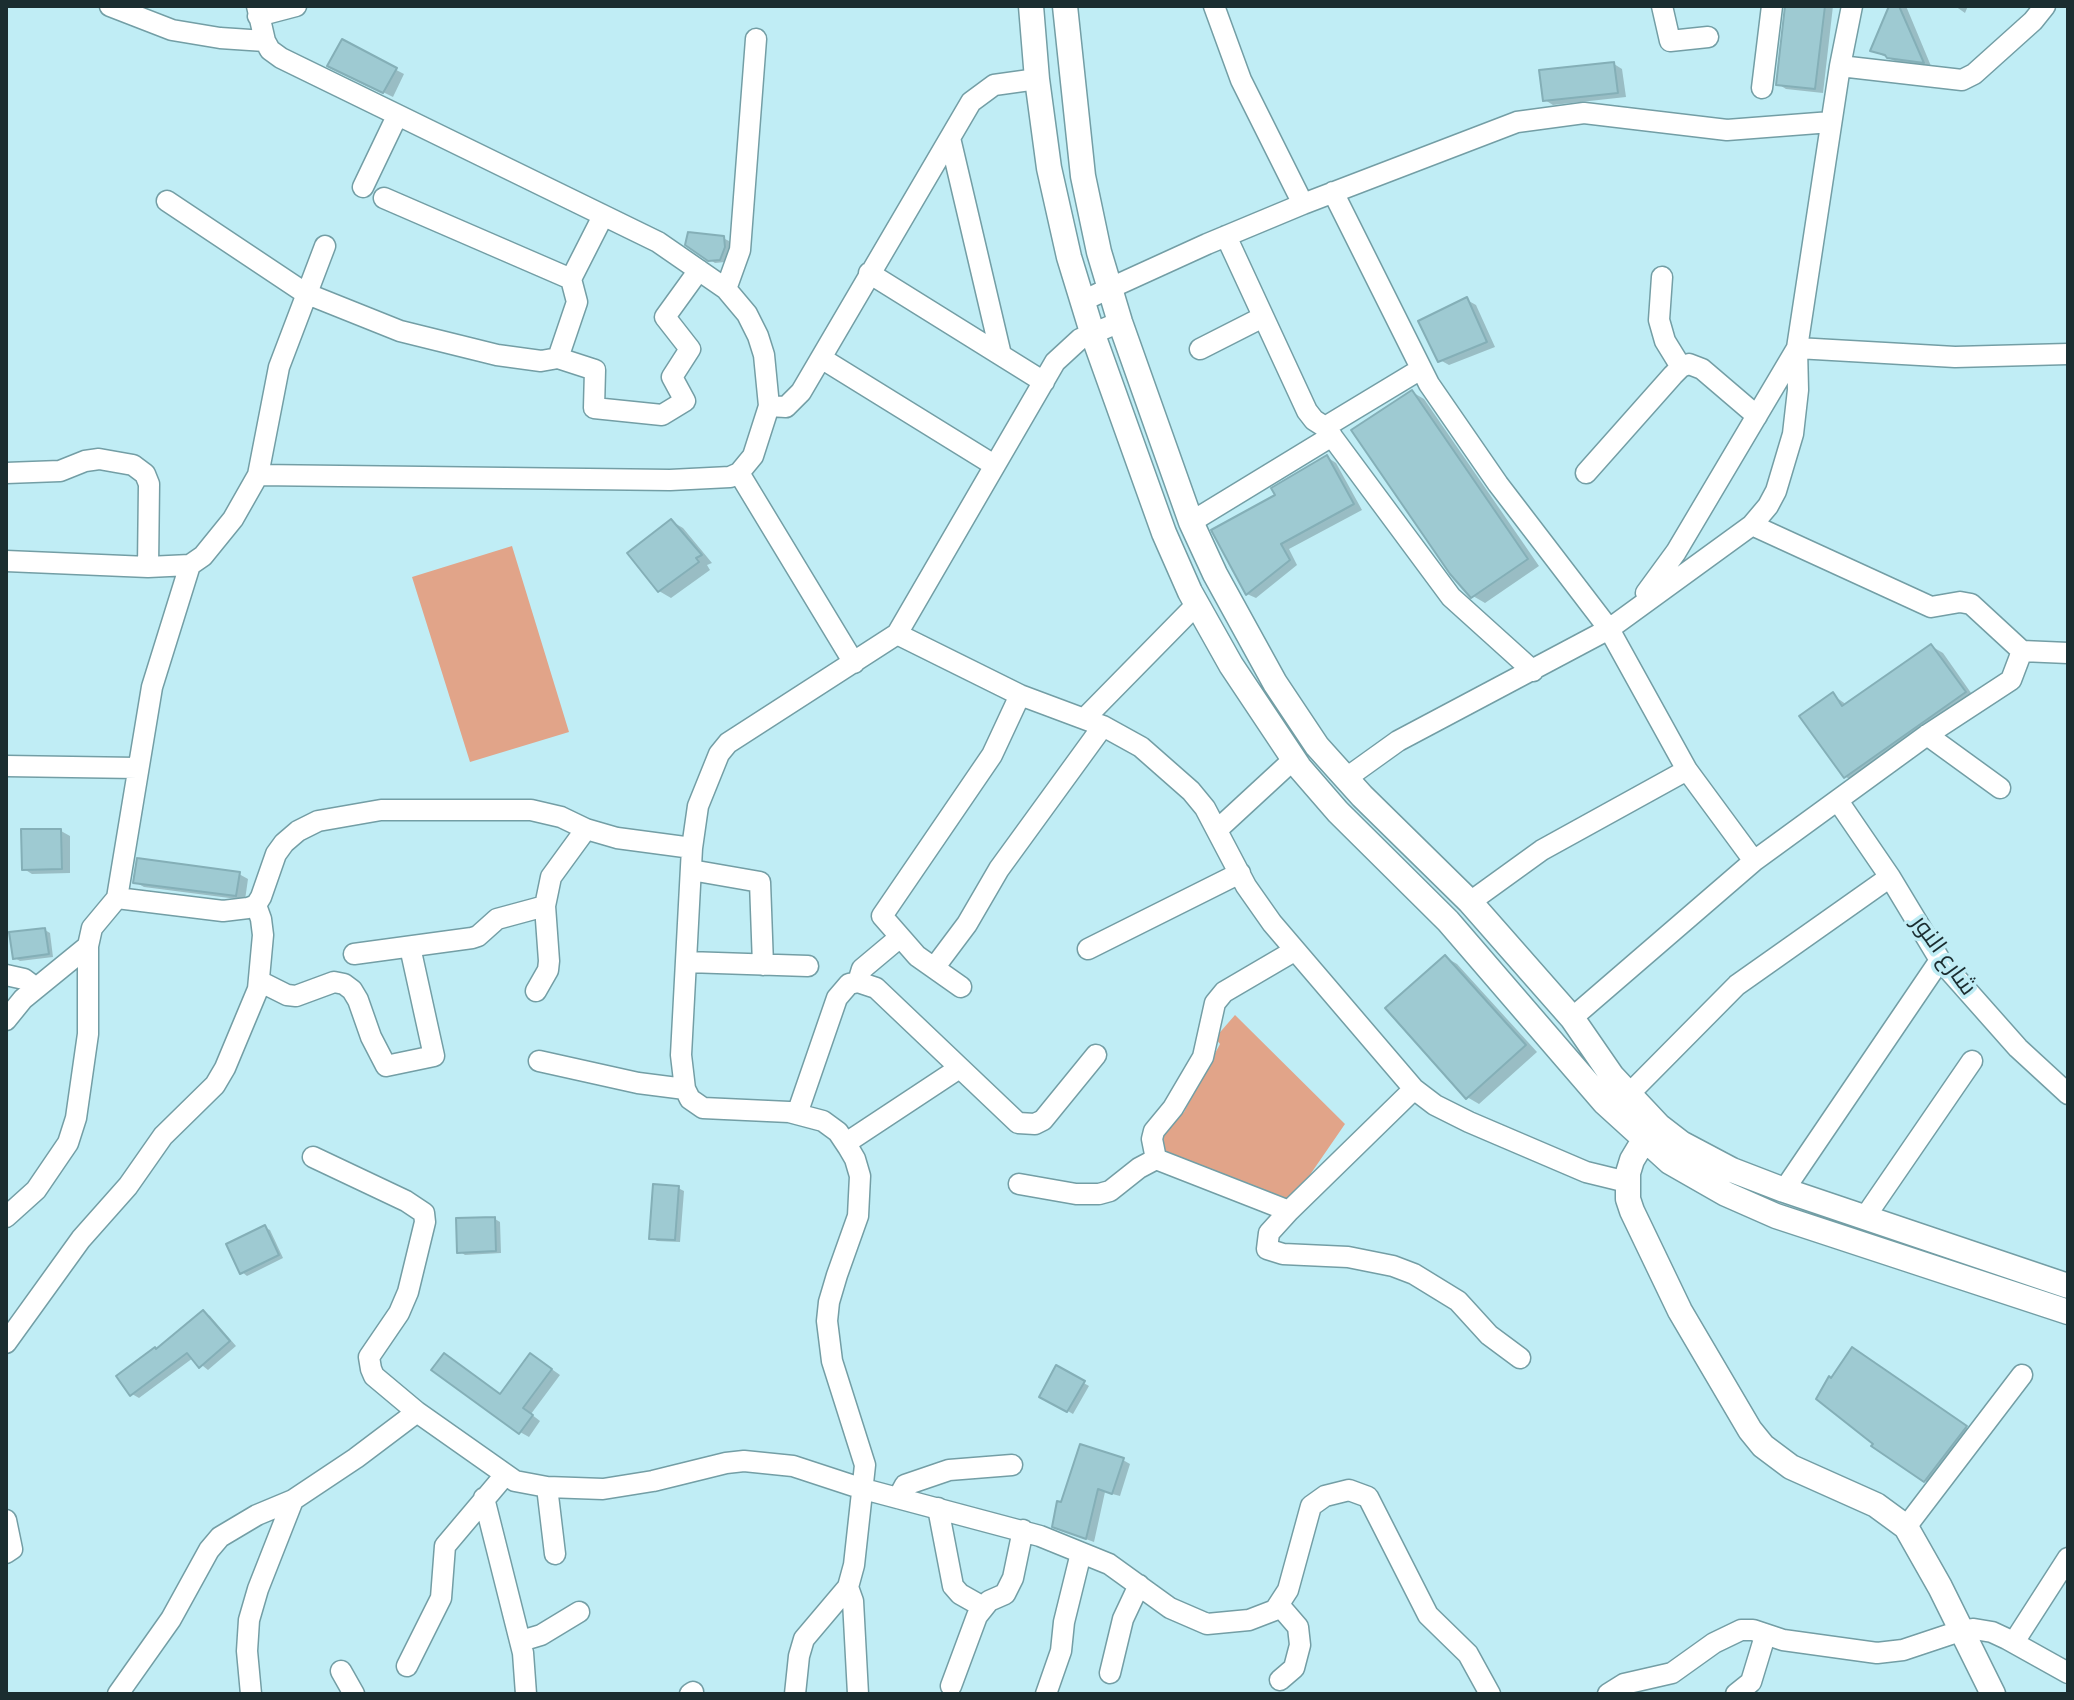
<!DOCTYPE html>
<meta charset="utf-8">
<style>
body{margin:0}
#map{position:relative;width:2074px;height:1700px;overflow:hidden;background:#c0edf5;font-family:"Roboto Condensed",sans-serif}
canvas{display:block}
.frame{position:absolute;inset:0;border:8px solid #1b2d30;pointer-events:none}
</style>
<div id="map">
<canvas width="2074" height="1700"></canvas>
<div class="frame"></div>
</div>
<script>
const g = document.querySelector('canvas').getContext('2d');
g.lineJoin = 'round';
function fill(path, color) {
  g.fillStyle = color;
  g.fill(path, 'evenodd');
}
function poly(rows) {
  const path = new Path2D();
  for (const r of rows) {
    path.moveTo(r[0], r[1]);
    for (let i = 2; i < r.length; i += 2) path.lineTo(r[i], r[i + 1]);
  }
  return path;
}
function strokePath(path, color, width, dash) {
  g.strokeStyle = color;
  g.lineWidth = width;
  g.lineCap = dash ? 'butt' : 'round';
  g.setLineDash(dash || []);
  g.stroke(path);
}
function write(font, color, halo, rows, align = 'center') {
  g.font = font + ' "Roboto Condensed",Cairo,sans-serif';
  g.lineWidth = 7;
  g.setLineDash([]);
  g.textBaseline = 'middle';
  g.strokeStyle = halo;
  g.fillStyle = color;
  for (const [text, x, y, turn = 0] of rows) {
    g.save();
    g.translate(x, y);
    g.rotate((+turn || 0) * Math.PI / 180);
    g.textAlign = isNaN(turn) ? turn : align;
    if (halo) g.strokeText(text, 0, 0);
    g.fillText(text, 0, 0);
    g.restore();
  }
}
fill(poly([
 [512,546,569,732,470,762,412,577],
 [1235,1015,1345,1124,1294,1198,1281,1200,1166,1153,1160,1134,1184,1112,1220,1044,1215,1038]
]), '#e1a489');
fill(poly([
 [1786,6,1833,6,1823,93,1786,89,1778,84],
 [1892,6,1906,6,1931,66,1897,62,1873,51],
 [1955,6,1968,6,1965,13],
 [342,42,404,74,393,97,338,70],
 [1614,64,1622,69,1626,97,1553,105,1545,100],
 [723,238,729,241,730,250,725,262,715,263,709,259],
 [1467,300,1476,305,1495,347,1449,365,1440,360],
 [1412,392,1424,399,1539,566,1485,603,1473,596],
 [1327,457,1336,463,1362,510,1289,549,1297,565,1256,598,1247,594,1277,496],
 [671,521,683,528,712,563,707,565,710,570,671,598,659,591],
 [1931,646,1943,653,1976,700,1858,784,1846,777,1833,695,1847,705],
 [61,831,70,836,70,873,32,874,24,869],
 [239,874,248,879,245,900,144,887,135,882],
 [45,930,50,933,53,957,20,961,15,958],
 [1445,957,1457,964,1537,1052,1479,1104,1467,1097],
 [678,1188,684,1191,680,1242,657,1241,652,1238],
 [495,1219,500,1222,501,1253,465,1255,459,1251],
 [264,1227,270,1230,283,1258,247,1276,242,1272],
 [203,1312,210,1316,236,1346,208,1370,193,1358,139,1398,132,1394,155,1350],
 [1862,1355,1974,1433,1934,1486,1925,1481],
 [539,1360,560,1375,531,1414,540,1421,529,1437,520,1432,501,1396],
 [1057,1368,1089,1386,1073,1414,1042,1396],
 [1123,1460,1130,1464,1120,1496,1105,1492,1094,1542,1061,1530,1062,1504]
]), '#0003');
const building = poly([
 [1785,6,1825,6,1815,89,1776,85,1785,6],
 [1889,6,1899,6,1924,63,1887,58,1885,55,1870,51,1889,6],
 [342,39,397,68,383,93,327,66,342,39],
 [1614,62,1618,93,1543,101,1539,70,1614,62],
 [688,232,724,236,725,247,720,260,708,261,685,245,688,232],
 [1467,297,1487,342,1438,362,1418,321,1467,297],
 [1412,390,1528,559,1471,598,1450,574,1351,430,1412,390],
 [1327,455,1354,504,1281,544,1290,560,1246,595,1211,530,1275,495,1271,488,1327,455],
 [671,519,702,555,696,558,699,562,658,592,627,553,671,519],
 [1931,644,1966,692,1844,778,1799,716,1833,692,1842,706,1931,644],
 [21,829,61,829,62,869,22,870,21,829],
 [137,858,240,872,236,896,133,883,137,858],
 [45,928,49,954,13,959,9,932,45,928],
 [1445,955,1526,1045,1466,1099,1385,1008,1445,955],
 [653,1184,679,1186,675,1240,649,1239,653,1184],
 [495,1217,496,1251,457,1253,456,1218,495,1217],
 [265,1225,279,1255,240,1274,226,1244,265,1225],
 [203,1310,230,1341,199,1368,187,1353,130,1396,116,1376,155,1347,156,1349,203,1310],
 [1852,1347,1967,1426,1924,1482,1871,1446,1873,1444,1816,1399,1829,1376,1831,1378,1852,1347],
 [444,1353,500,1394,530,1353,552,1369,523,1408,533,1415,519,1434,431,1370,444,1353],
 [1056,1365,1085,1381,1067,1412,1039,1397,1056,1365],
 [1080,1444,1124,1458,1112,1494,1098,1489,1086,1539,1052,1527,1057,1501,1061,1502,1080,1444]
]);
fill(building, '#9ecad2');
strokePath(building, '#84afb7', 2);
const minor = poly([
 [110,6,172,30,220,38,265,41],
 [257,6,265,41,270,50,281,58,658,242,726,289,747,314,758,336,764,355,769,406,753,456,739,473,730,477,670,480,258,475],
 [1214,6,1241,80,1303,204],
 [1662,6,1670,41,1708,37],
 [258,16,296,6],
 [1840,66,1962,80,1974,74,2033,21,2045,6],
 [1762,88,1772,6],
 [950,138,1001,355],
 [363,187,397,116],
 [1333,192,1429,384,1498,484,1609,629,1687,770,1754,861],
 [384,198,571,279],
 [167,201,305,293,400,331,497,355,541,361,558,358,577,302,571,279,603,216],
 [1226,236,1307,411,1314,420,1325,427,1451,597,1533,671],
 [869,273,1044,382],
 [1662,277,1659,320,1665,341,1681,367],
 [726,289,740,250,756,39],
 [1082,301,1207,244,1303,204,1517,122,1584,113,1727,130,1831,122],
 [1797,348,1955,357,2068,354],
 [1200,349,1263,317],
 [558,358,595,370,594,408,662,415,685,401,672,377,690,349,665,317,699,270],
 [821,358,994,465],
 [769,406,786,407,801,392,971,102,994,85,1037,79],
 [1325,427,1421,369],
 [6,473,60,471,85,461,99,459,133,465,145,474,149,484,148,567],
 [739,473,854,663],
 [1586,473,1673,375,1681,367,1689,364,1702,369,1757,416],
 [1191,522,1332,436],
 [6,561,148,567,190,565,203,556,233,519,258,475,279,367,325,246],
 [1646,593,1676,552,1797,348],
 [897,634,1020,695,1103,726,1141,747,1191,791,1205,808,1246,886,1272,923,1414,1089,1435,1105,1469,1122,1586,1172,1627,1182],
 [2022,651,2068,653],
 [1085,718,1197,604],
 [1927,735,2000,788],
 [6,766,137,768],
 [1345,779,1398,741,1609,629,1752,525,1768,506,1776,491,1793,434,1798,390,1797,348,1840,66,1852,6],
 [1838,801,1890,877,1940,960,2018,1048,2068,1094],
 [1217,830,1294,759],
 [691,870,760,882,763,965],
 [117,898,223,911,248,908,256,905,261,897,276,854,284,843,298,831,318,821,381,810,531,810,561,817,586,829,617,838,692,848],
 [1470,902,1542,850,1687,770],
 [1088,949,1240,873],
 [354,954,472,938,478,936,497,919,545,906],
 [687,962,808,966],
 [934,968,967,924,999,869,1103,726],
 [6,975,24,979,36,988],
 [259,981,287,995,296,996,334,982,344,984,352,990,358,1000,371,1037,386,1066,434,1056,410,947],
 [858,982,862,969,899,938],
 [961,987,917,956,882,916,992,755,1020,695],
 [536,991,548,970,549,961,545,906,551,877,586,829],
 [1572,1018,1754,861,1927,735,2011,680,2022,651,1971,604,1960,602,1931,607,1752,525],
 [6,1020,23,999,88,946],
 [539,1061,638,1083,685,1089],
 [1414,1089,1289,1211,1269,1233,1267,1249,1283,1254,1348,1257,1393,1266,1414,1274,1458,1301,1489,1335,1520,1358],
 [1629,1094,1737,985,1890,877],
 [797,1114,837,998,849,984,858,982,876,988,1018,1123,1035,1124,1043,1120,1096,1055],
 [846,1143,958,1069],
 [313,1157,406,1201,424,1213,425,1222,408,1292,399,1313,369,1357,371,1369,374,1376,417,1412,515,1481,547,1487,603,1489,653,1481,726,1463,744,1461,793,1466,860,1488,1040,1536,1109,1564,1170,1608,1207,1624,1249,1620,1275,1610,1288,1590,1311,1506,1325,1496,1349,1490,1368,1497,1428,1615,1468,1654,1490,1694],
 [1156,1159,1152,1139,1154,1131,1173,1108,1203,1057,1215,1003,1224,992,1294,951],
 [1019,1184,1076,1194,1099,1194,1110,1191,1139,1168,1156,1159,1289,1211],
 [1784,1190,1940,960],
 [6,1217,36,1190,68,1143,76,1118,88,1034,88,946,92,928,117,898,152,687,190,565],
 [1865,1217,1972,1061],
 [6,1343,81,1239,128,1186,163,1136,215,1085,225,1068,258,989,263,935,261,919,256,905],
 [547,1487,555,1554],
 [484,1498,523,1653,526,1694],
 [898,1498,905,1485,949,1470,1012,1465],
 [938,1508,953,1586,960,1594,983,1607],
 [6,1520,12,1549,6,1553],
 [1906,1527,2022,1375],
 [848,1587,853,1601,858,1694],
 [1279,1605,1298,1627,1300,1645,1294,1668,1280,1680],
 [521,1641,541,1635,579,1612],
 [2014,1642,2068,1558],
 [407,1666,441,1598,445,1546,505,1475],
 [341,1671,354,1694],
 [1110,1673,1123,1619,1139,1585],
 [951,1686,977,1616,989,1601,1005,1594,1013,1578,1023,1530],
 [118,1694,171,1619,209,1550,220,1537,257,1515,293,1500],
 [251,1694,247,1651,249,1620,258,1589,293,1500,356,1458,417,1412],
 [690,1694,693,1692],
 [795,1694,799,1656,804,1639,848,1587,854,1565,865,1465,832,1361,827,1321,829,1302,837,1275,858,1216,860,1176,855,1159,848,1147,838,1132,823,1121,789,1112,703,1108,690,1099,685,1089,681,1055,692,848,698,806,719,754,728,743,897,634,1055,362,1080,339,1120,322],
 [1046,1694,1061,1651,1064,1622,1081,1553],
 [1608,1694,1624,1684,1672,1673,1714,1643,1741,1630,1753,1630,1783,1640,1877,1653,1903,1650,1960,1631,1974,1629,1992,1632,2007,1639,2068,1673],
 [1736,1694,1751,1682,1765,1636]
]);
const major = poly([
 [1031,6,1037,79,1049,168,1069,257,1092,332,1164,533,1190,592,1231,665,1299,767,1338,812,1448,921,1604,1102,1670,1162,1726,1194,1776,1216,2068,1312],
 [1065,6,1083,176,1099,252,1120,322,1191,522,1215,574,1275,683,1317,746,1362,796,1470,902,1572,1018,1612,1076,1659,1126,1681,1143,1732,1170,1784,1190,2068,1286],
 [1644,1140,1632,1160,1628,1173,1628,1199,1632,1211,1680,1311,1750,1430,1763,1446,1791,1467,1876,1505,1906,1527,1940,1587,1993,1694]
]);
strokePath(minor, '#739ea5', 23);
strokePath(major, '#739ea5', 27);
strokePath(minor, '#fff', 20);
strokePath(major, '#fff', 24);
write('24px', '#1b2d30', '#c0edf5', [
 ["شارع النور",1943,956,54]
]);
</script>
